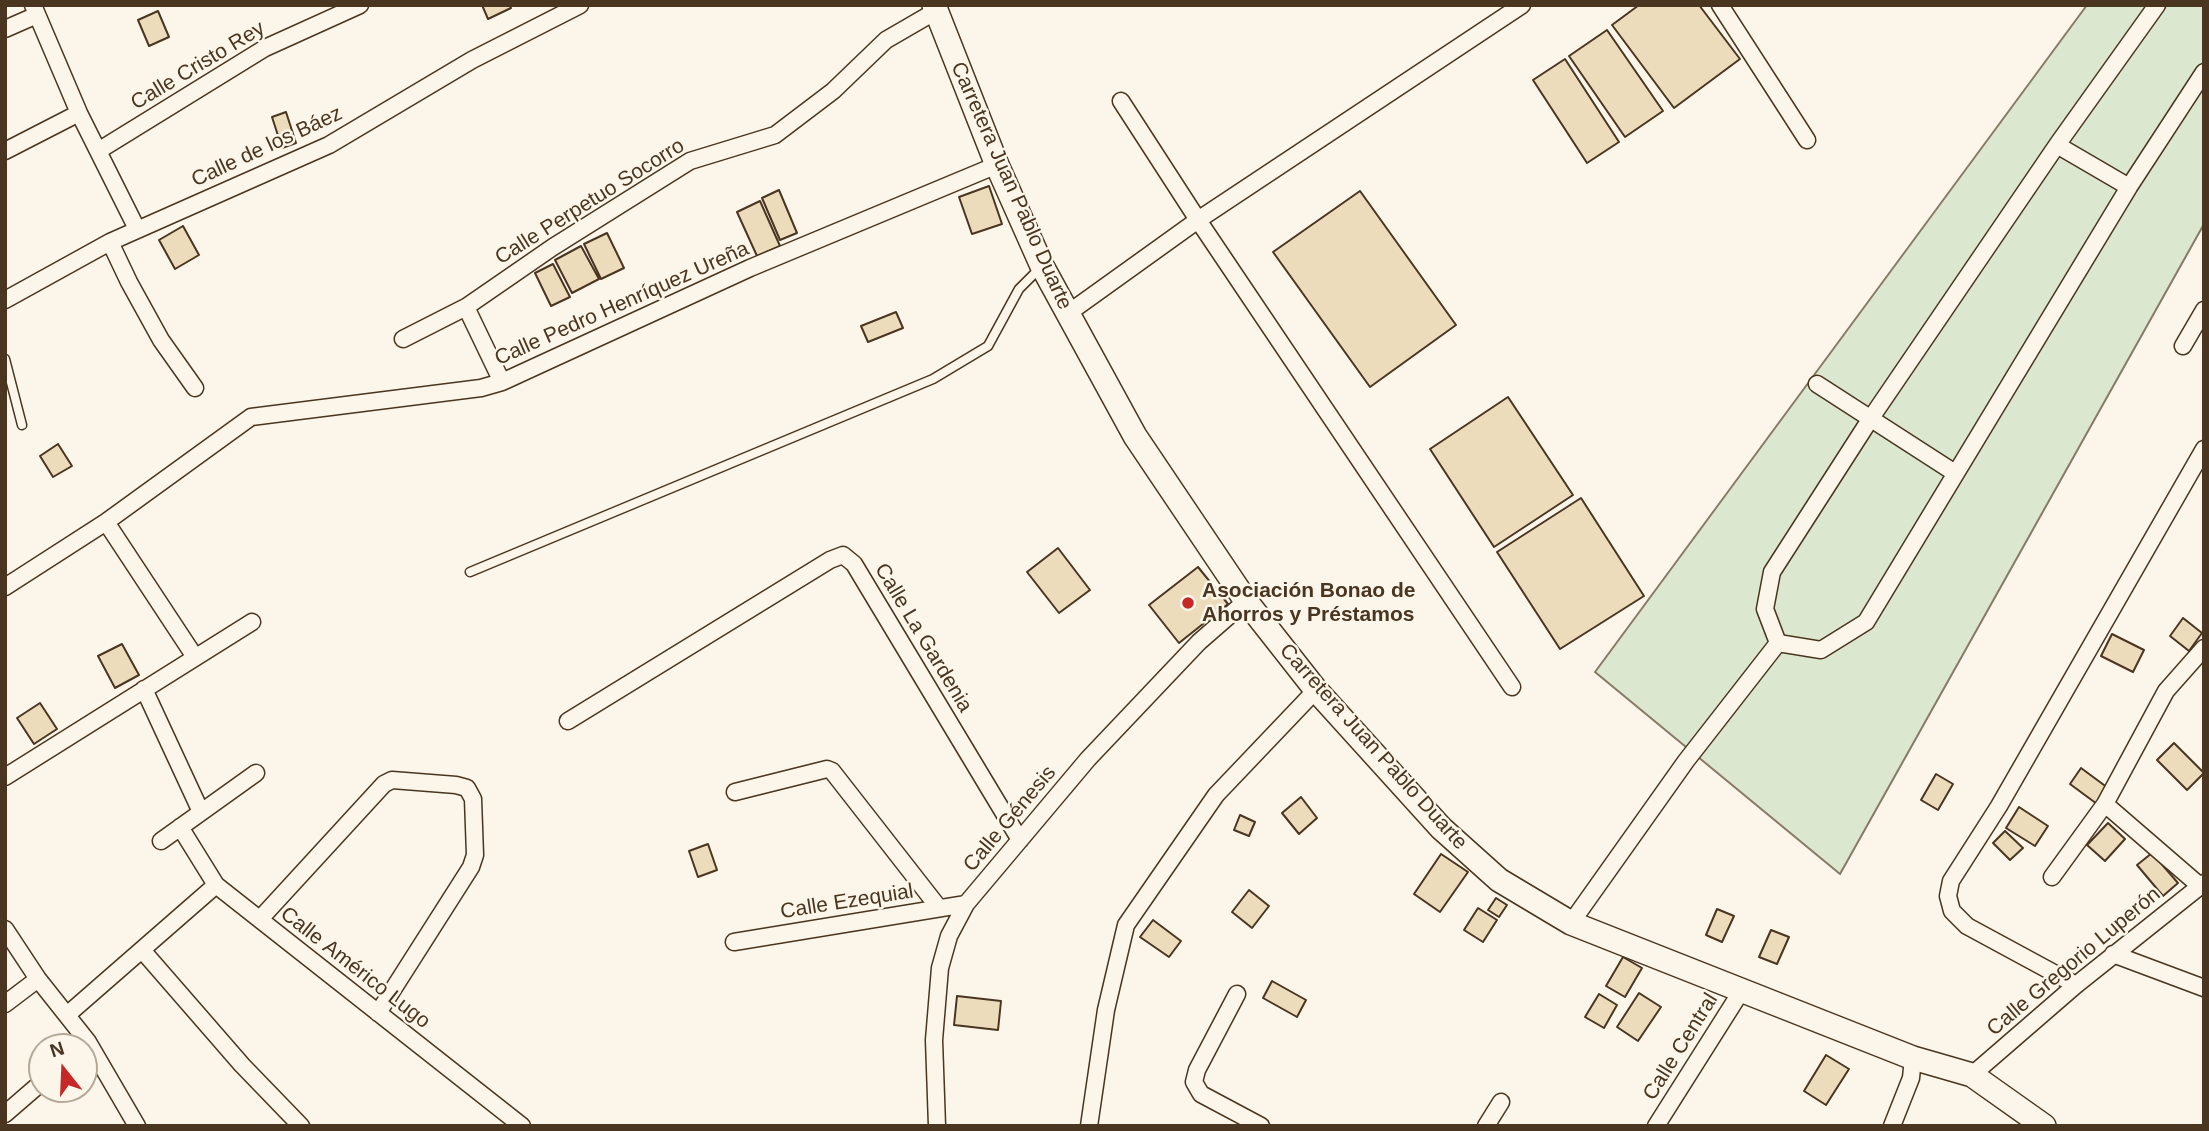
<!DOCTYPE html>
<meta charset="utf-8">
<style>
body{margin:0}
#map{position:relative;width:2209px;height:1131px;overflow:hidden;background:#fbf6e9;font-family:Helvetica,sans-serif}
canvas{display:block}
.frame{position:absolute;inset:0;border:7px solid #4a3520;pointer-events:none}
.north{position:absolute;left:28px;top:1033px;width:70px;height:70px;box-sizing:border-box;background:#fbf6e9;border:2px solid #b4a999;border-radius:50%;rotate:342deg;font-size:19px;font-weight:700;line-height:28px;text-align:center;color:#4a3520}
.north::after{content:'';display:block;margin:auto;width:24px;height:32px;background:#c62828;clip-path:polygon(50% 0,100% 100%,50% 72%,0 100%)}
</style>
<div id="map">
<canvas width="2209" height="1131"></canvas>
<div class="frame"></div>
<div class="north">N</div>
</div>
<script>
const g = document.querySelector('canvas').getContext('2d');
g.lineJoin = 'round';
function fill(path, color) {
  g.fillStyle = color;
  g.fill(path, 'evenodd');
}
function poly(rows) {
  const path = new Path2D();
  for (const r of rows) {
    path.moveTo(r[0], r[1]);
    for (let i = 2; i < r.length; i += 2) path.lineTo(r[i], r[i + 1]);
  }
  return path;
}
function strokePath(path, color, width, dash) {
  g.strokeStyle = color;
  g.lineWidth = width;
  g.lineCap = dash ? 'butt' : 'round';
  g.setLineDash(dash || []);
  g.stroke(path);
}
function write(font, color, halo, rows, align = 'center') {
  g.font = font + ' Helvetica,sans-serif';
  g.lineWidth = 5;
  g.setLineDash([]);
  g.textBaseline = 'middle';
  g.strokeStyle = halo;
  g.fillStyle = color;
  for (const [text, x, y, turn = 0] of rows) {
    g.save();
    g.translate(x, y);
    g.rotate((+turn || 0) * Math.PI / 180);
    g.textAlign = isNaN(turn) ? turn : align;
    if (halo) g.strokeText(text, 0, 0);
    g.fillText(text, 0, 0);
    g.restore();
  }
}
const green = poly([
 [2087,5,2204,5,2204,224,1840,874,1595,672,2087,5]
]);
fill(green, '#dce7d0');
strokePath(green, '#887966', 2);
const building = poly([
 [482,5,509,5,511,8,488,19,482,5],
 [1639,5,1699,5,1740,59,1674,108,1612,25,1639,5],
 [158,11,169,37,149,46,138,20,158,11],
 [1607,30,1663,111,1625,137,1569,56,1607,30],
 [1565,59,1619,142,1587,163,1533,80,1565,59],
 [286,112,296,143,282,148,272,117,286,112],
 [989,186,1002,224,972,234,959,197,989,186],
 [779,190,797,233,780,240,762,198,779,190],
 [1360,191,1456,325,1370,387,1273,252,1360,191],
 [760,201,780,246,757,256,737,212,760,201],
 [183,226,199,255,175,269,159,240,183,226],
 [607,233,624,268,601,279,584,244,607,233],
 [581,246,599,279,572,293,555,260,581,246],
 [553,264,570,297,551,306,535,273,553,264],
 [896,312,903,328,868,342,861,326,896,312],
 [1508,397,1573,495,1494,547,1430,449,1508,397],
 [58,444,72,466,53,477,40,456,58,444],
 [1581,498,1644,596,1560,649,1497,552,1581,498],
 [1058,548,1090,590,1059,613,1027,572,1058,548],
 [1198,567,1228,604,1179,643,1149,605,1198,567],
 [2183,618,2202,633,2189,651,2170,636,2183,618],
 [2112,634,2144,650,2133,672,2101,656,2112,634],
 [122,644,139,675,115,688,98,656,122,644],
 [40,703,57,729,34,744,17,718,40,703],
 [2174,743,2204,773,2187,790,2157,760,2174,743],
 [2081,768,2108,788,2097,804,2070,784,2081,768],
 [1936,774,1953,784,1938,810,1921,800,1936,774],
 [1301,797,1317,818,1299,834,1282,813,1301,797],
 [2019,807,2048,826,2035,846,2006,828,2019,807],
 [1240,815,1255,822,1249,836,1234,830,1240,815],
 [2108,823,2125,839,2105,861,2087,845,2108,823],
 [2005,831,2023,848,2010,860,1993,843,2005,831],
 [708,844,717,870,698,877,689,851,708,844],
 [2152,853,2178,883,2163,896,2137,865,2152,853],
 [1441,854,1468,872,1440,912,1414,894,1441,854],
 [1249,890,1269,906,1252,928,1232,912,1249,890],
 [1496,898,1507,905,1499,917,1488,910,1496,898],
 [1478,908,1497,920,1483,942,1464,930,1478,908],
 [1717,909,1734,916,1722,942,1706,935,1717,909],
 [1153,920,1181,941,1169,957,1140,937,1153,920],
 [1771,930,1789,937,1777,964,1759,957,1771,930],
 [1623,957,1642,968,1625,997,1606,986,1623,957],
 [1272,981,1306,1000,1297,1017,1263,998,1272,981],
 [1639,993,1661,1007,1638,1041,1617,1027,1639,993],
 [1599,994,1617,1005,1604,1028,1585,1017,1599,994],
 [957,996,1001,1001,998,1030,954,1025,957,996],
 [1826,1055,1849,1069,1826,1105,1804,1091,1826,1055]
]);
fill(building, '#ecdcbc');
strokePath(building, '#4a3520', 2);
const service = poly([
 [5,359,22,425],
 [470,572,933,379,988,346,1019,289,1040,268]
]);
const minor = poly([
 [33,5,79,113,137,229],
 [1720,5,1807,140],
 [5,29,37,15],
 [1121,101,1198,220,1512,687],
 [2057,145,2129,187],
 [5,151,79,113],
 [98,151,265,48,360,5],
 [110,242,129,282,161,340,195,388],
 [5,300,110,242,329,145,472,60,580,5],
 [466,307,502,382],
 [1067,314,1198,220,1522,5],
 [403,339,466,307,553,247,690,161,775,135,833,91,886,40,936,11],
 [2183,346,2204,310],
 [1817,384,1955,473],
 [106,522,195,657],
 [5,587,106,522,251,417,481,388,502,382,750,268,997,165],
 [1778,643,1765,609,1772,572,1871,418,2057,145,2157,5],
 [144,689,201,812],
 [568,721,830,560,843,555,854,564,1020,840],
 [5,777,252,622],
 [735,792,827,769,832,771,939,908],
 [180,827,216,885,522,1126],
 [161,841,256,773],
 [2052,877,2105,804],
 [2200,886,2105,804,2166,691,2204,648],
 [260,919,384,784,392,780,456,785,467,788,473,799,475,855,471,867,378,1013],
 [1571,923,1686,761,1778,643,1821,650,1866,622,2129,187,2204,72],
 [5,929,38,979,88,1042,137,1126],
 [734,942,966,904],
 [142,950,242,1065,301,1126],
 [2113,954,2204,988],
 [2076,985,1967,926,1952,911,1948,896,1951,881,1999,806,2204,449],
 [1237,994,1197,1070,1194,1082,1201,1094,1261,1126],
 [5,1004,38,979],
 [67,1015,216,885],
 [1972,1075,2076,985,2204,883],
 [5,1114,42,1082],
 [937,1126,934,1040,940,968,949,936,966,904,1088,759,1199,642,1246,601],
 [1089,1126,1106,1010,1126,925,1216,795,1316,690],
 [1486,1126,1501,1102],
 [1656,1126,1742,990],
 [1892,1126,1911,1078,1913,1058]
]);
const secondary = poly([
 [934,5,997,165,1042,266,1135,436,1246,601,1316,690,1441,828,1499,880,1571,923,1913,1058,1972,1075,2044,1126]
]);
strokePath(service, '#4a3520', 11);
strokePath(minor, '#4a3520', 19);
strokePath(secondary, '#4a3520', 26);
strokePath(service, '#fbf6e9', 8);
strokePath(minor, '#fbf6e9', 16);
strokePath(secondary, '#fbf6e9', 23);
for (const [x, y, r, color] of [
 [1188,603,7,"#c62828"]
]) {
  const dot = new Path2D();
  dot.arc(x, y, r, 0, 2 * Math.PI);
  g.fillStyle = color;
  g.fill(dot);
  strokePath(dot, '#fbf6e9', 2.5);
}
write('21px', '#4a3520', '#fbf6e9', [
 ["Calle Cristo Rey",198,66,-31],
 ["Calle de los Báez",267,147,-25],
 ["Carretera Juan Pablo Duarte",1011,186,66],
 ["Calle Perpetuo Socorro",590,202,-32],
 ["Calle Pedro Henríquez Ureña",622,304,-24],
 ["Calle La Gardenia",923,638,59],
 ["Carretera Juan Pablo Duarte",1373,747,48],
 ["Calle Génesis",1010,819,-50],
 ["Calle Ezequial",847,902,-9],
 ["Calle Gregorio Luperón",2074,962,-40],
 ["Calle Américo Lugo",355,968,38],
 ["Calle Central",1681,1047,-58]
]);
write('bold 21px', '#4a3520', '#fbf6e9', [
 ["Asociación Bonao de",1202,591],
 ["Ahorros y Préstamos",1202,615]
], 'left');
</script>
